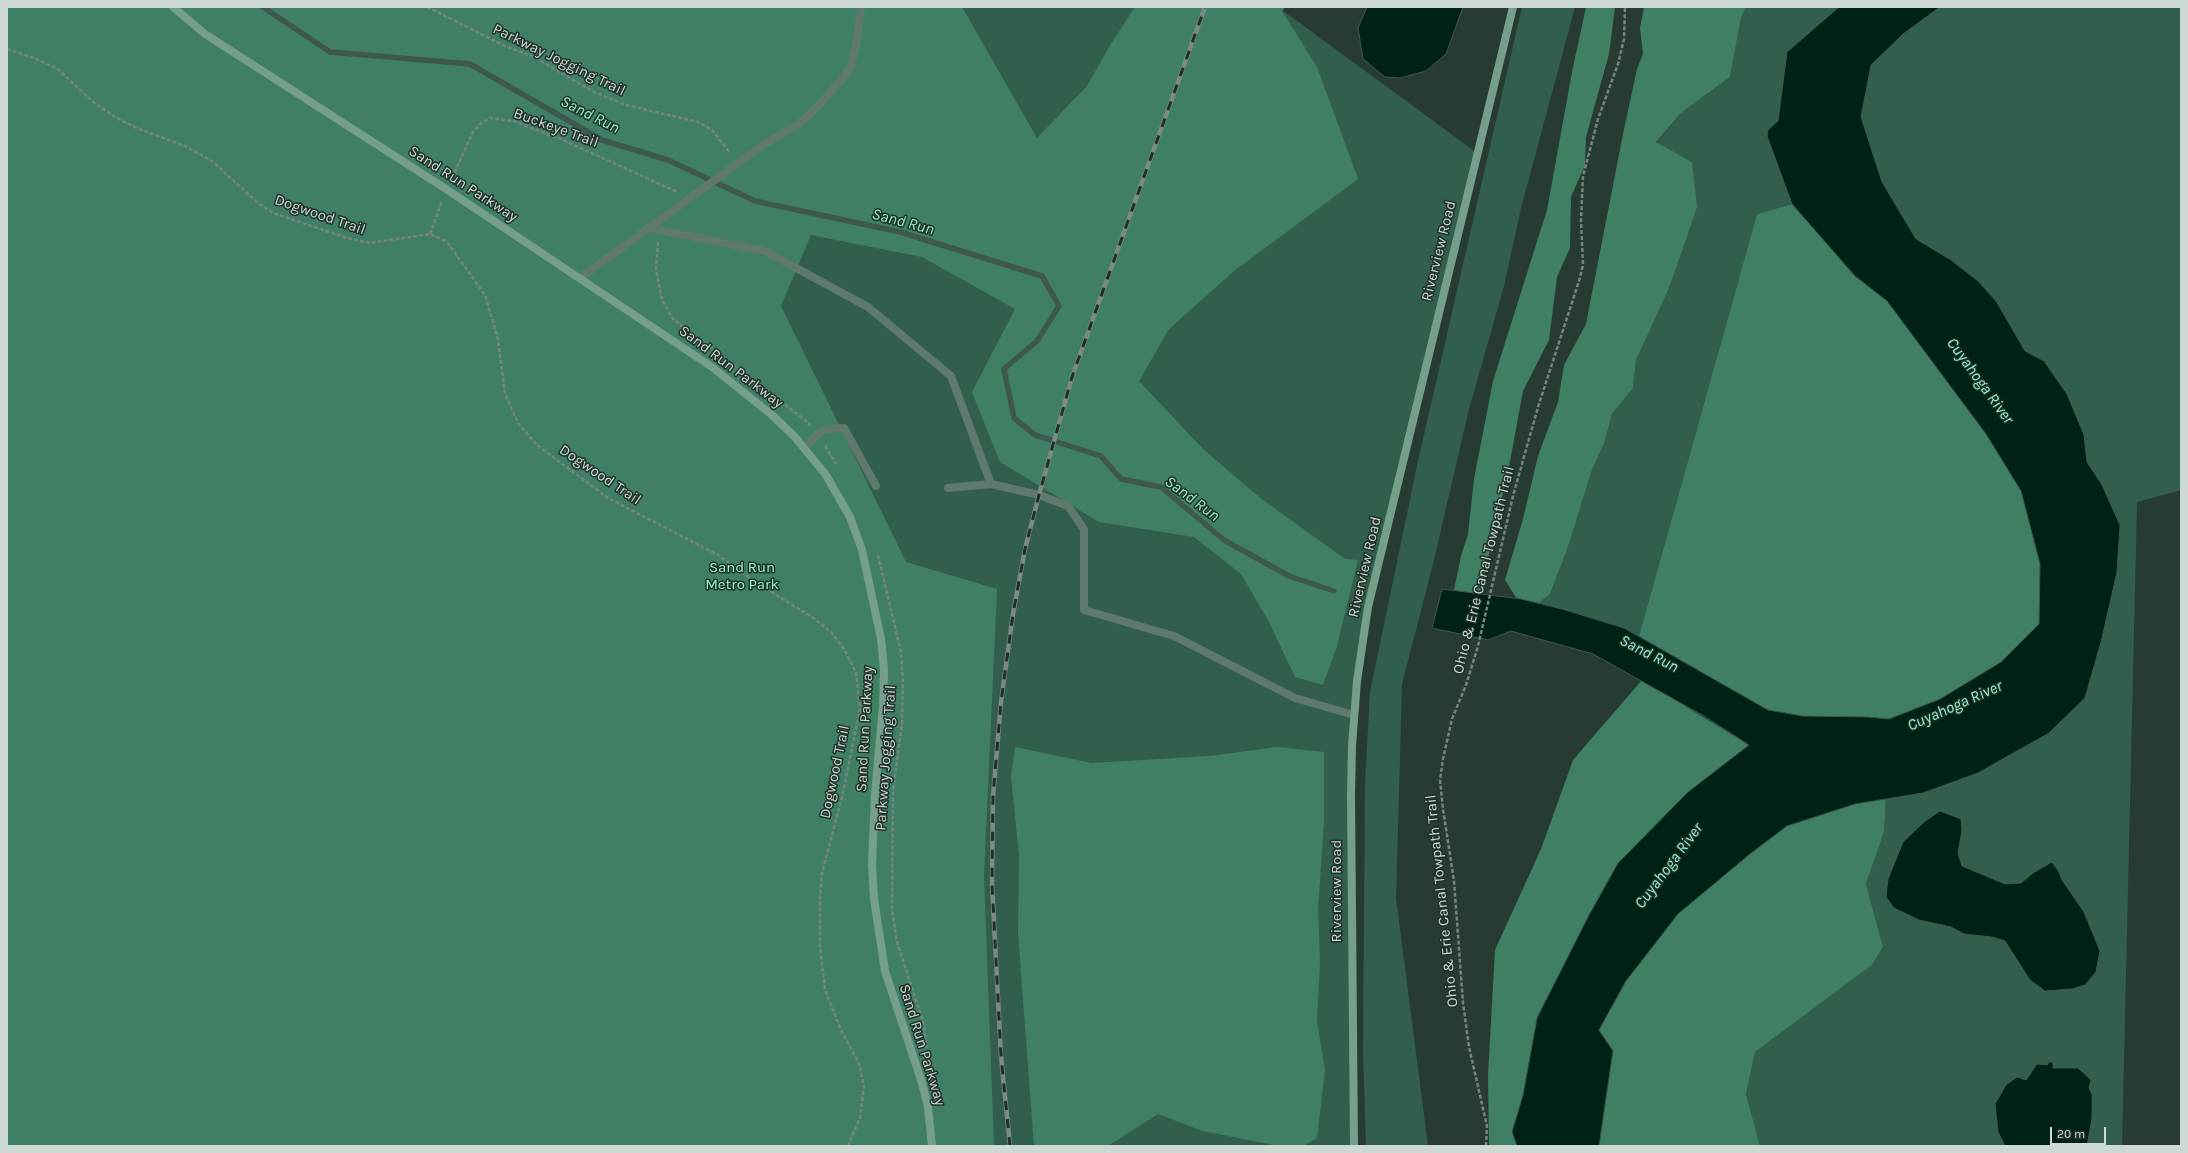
<!DOCTYPE html>
<style>
body{margin:0}
#map{position:relative;width:2188px;height:1153px;overflow:hidden;background:#283b32;font-family:Karla,sans-serif}
canvas{display:block}
.frame{position:absolute;inset:0;border:8px solid #ced9d3;pointer-events:none}
.scale{position:absolute;left:2050px;top:1127px;width:56px;height:18px;box-sizing:border-box;border:2px solid #ced9d3;border-top:0;padding-left:5px;font-size:12px;line-height:14px;white-space:nowrap;color:#ced9d3;-webkit-text-stroke:3px #1e3028;paint-order:stroke}
</style>
<div id="map">
<canvas width="2188" height="1153"></canvas>
<div class="frame"></div>
<div class="scale">20 m</div>
</div>
<script>
const g = document.querySelector('canvas').getContext('2d');
g.lineJoin = 'round';
function fill(path, color) {
  g.fillStyle = color;
  g.fill(path, 'evenodd');
}
function poly(rows) {
  const path = new Path2D();
  for (const r of rows) {
    path.moveTo(r[0], r[1]);
    for (let i = 2; i < r.length; i += 2) path.lineTo(r[i], r[i + 1]);
  }
  return path;
}
function strokePath(path, color, width, dash) {
  g.strokeStyle = color;
  g.lineWidth = width;
  g.lineCap = dash ? 'butt' : 'round';
  g.setLineDash(dash || []);
  g.stroke(path);
}
function write(font, color, halo, rows, align = 'center') {
  g.font = font + ' Karla,sans-serif';
  g.lineWidth = 3;
  g.setLineDash([]);
  g.textBaseline = 'middle';
  g.strokeStyle = halo;
  g.fillStyle = color;
  for (const [text, x, y, turn = 0] of rows) {
    g.save();
    g.translate(x, y);
    g.rotate((+turn || 0) * Math.PI / 180);
    g.textAlign = isNaN(turn) ? turn : align;
    if (halo) g.strokeText(text, 0, 0);
    g.fillText(text, 0, 0);
    g.restore();
  }
}
fill(poly([
 [7,7,1278,7,1477,153,1368,607,1352,746,1354,1146,7,1146],
 [1522,7,1575,7,1521,208,1504,286,1469,409,1433,564,1402,684,1396,898,1428,1146,1366,1146,1363,1050,1365,784,1370,692,1418,461],
 [1746,7,1839,7,1787,52,1778,121,1768,130,1767,136,1792,204,1757,214,1639,636,1624,628,1539,603,1550,594,1567,550,1592,470,1605,441,1612,414,1633,388,1636,360,1651,326,1692,162,1656,143,1681,113,1730,77,1741,18],
 [1940,7,2181,7,2181,490,2137,502,2122,1146,1760,1146,1746,1094,1755,1052,1872,965,1883,947,1866,884,1884,832,1886,799,1923,793,1978,773,2048,733,2085,698,2101,642,2117,572,2102,485,2087,462,2084,435,2044,361,2025,351,1996,301,1978,281,1951,260,1916,239,1882,182,1861,117,1871,65,1903,34]
]), '#325f4c');
fill(poly([
 [7,7,962,7,1037,138,1087,86,1109,47,1135,7,1285,7,1282,11,1317,67,1358,179,1234,271,1169,329,1139,381,1203,449,1259,497,1345,559,1358,560,1337,646,1323,685,1295,677,1269,622,1241,574,1194,537,1099,522,1000,462,972,392,1015,309,922,257,811,235,781,306,906,562,997,589,984,875,994,1146,7,1146],
 [1586,7,1615,7,1609,54,1586,137,1585,165,1571,197,1570,248,1557,277,1549,340,1523,391,1509,467,1480,594,1454,590,1461,556,1468,534,1474,479,1493,381,1547,210,1572,72],
 [1644,7,1746,7,1741,18,1730,77,1681,113,1656,142,1692,162,1697,207,1669,288,1636,360,1633,388,1612,414,1605,441,1592,470,1567,550,1550,594,1539,603,1517,599,1505,580,1523,519,1538,456,1558,402,1564,365,1586,324,1623,134,1637,69,1643,54,1640,28],
 [1792,204,1855,276,1887,301,1986,434,2021,491,2040,564,2039,624,2001,662,1940,699,1889,719,1868,717,1803,716,1768,710,1639,636,1757,214],
 [1642,680,1749,745,1688,792,1589,915,1539,1013,1523,1095,1512,1132,1517,1146,1489,1146,1488,1075,1495,950,1541,849,1573,760],
 [1015,747,1091,763,1210,756,1277,747,1324,752,1324,822,1318,909,1320,962,1317,1021,1325,1070,1317,1138,1303,1146,1279,1146,1203,1131,1158,1114,1108,1146,1034,1146,1018,933,1019,855,1011,776],
 [1886,799,1884,832,1866,884,1883,947,1872,965,1755,1052,1746,1094,1760,1146,1599,1146,1613,1051,1599,1030,1626,981,1678,914,1750,854,1787,826,1855,804]
]), '#3f8064');
const water = poly([
 [1367,7,1463,7,1446,54,1426,71,1400,78,1385,77,1363,59,1358,28,1367,7],
 [1839,7,1940,7,1903,34,1871,65,1861,117,1882,182,1916,239,1951,260,1978,281,1996,301,2025,351,2044,361,2067,394,2084,435,2087,462,2102,485,2120,525,2117,572,2101,642,2085,698,2049,733,1978,773,1923,793,1855,804,1787,826,1750,854,1678,914,1626,981,1599,1030,1613,1051,1599,1146,1517,1146,1512,1132,1523,1095,1537,1018,1589,915,1618,863,1688,792,1749,745,1704,716,1593,654,1511,631,1488,640,1432,628,1442,589,1521,599,1562,609,1624,628,1768,710,1803,716,1868,717,1889,719,1940,699,2001,662,2039,624,2040,564,2021,491,1986,434,1887,301,1855,276,1792,204,1767,136,1768,130,1778,121,1787,52,1839,7],
 [1940,811,1961,819,1962,830,1958,853,1962,866,2005,884,2021,883,2033,873,2052,862,2059,872,2062,880,2084,912,2100,951,2096,972,2085,985,2072,989,2045,991,2030,980,2005,941,1992,937,1964,934,1951,927,1919,920,1894,908,1886,897,1888,879,1903,842,1924,822,1940,811],
 [2049,1062,2053,1062,2053,1068,2078,1068,2091,1080,2089,1088,2092,1094,2092,1118,2087,1146,2005,1146,1998,1132,1995,1104,2006,1085,2017,1077,2026,1080,2037,1064,2047,1065,2049,1062]
]);
fill(water, '#002115');
strokePath(water, '#3e584e', 1);
strokePath(poly([
 [263,7,330,52,470,64,602,140,668,160,755,201,900,232,1042,276,1059,306,1037,341,1004,369,1014,418,1035,435,1101,456,1121,479,1161,487,1224,540,1289,576,1334,591]
]), '#3e584e', 5.5);
strokePath(poly([
 [427,7,507,47,534,57,594,92,626,105,698,122,712,130,730,153],
 [7,49,34,58,58,69,92,101,115,117,139,129,185,146,212,161,258,203,273,213,347,238,370,243,430,234,447,242,485,295,498,339,505,394,518,423,537,445,608,498,718,555,757,583,812,617,832,633,844,649,856,672,860,709,842,797,822,873,820,900,820,947,825,990,841,1030,859,1063,864,1086,860,1118,848,1146],
 [452,178,473,132,480,124,490,118,513,121,561,139,677,192],
 [430,234,442,201],
 [658,242,656,269,662,300,673,319,718,353],
 [723,357,805,420,810,426],
 [825,446,836,464],
 [878,555,901,652,903,681,902,725,893,790,892,910,897,942,924,1025,926,1048],
 [1486,1146,1487,1126,1469,1047,1463,1003,1454,881,1443,809,1440,780,1443,759,1452,719,1466,685,1478,646,1513,496,1538,407,1579,281,1583,265,1581,221,1583,176,1598,119,1618,64,1624,39,1625,7]
]), '#75857d', 2.5, [4, 2]);
strokePath(poly([
 [649,228,765,251,868,307,951,376,991,484,1039,495,1068,506,1084,529,1084,610,1174,636,1295,698,1354,715],
 [580,278,763,145,799,124,822,102,849,71,856,47,861,7],
 [804,447,823,430,844,428,876,486],
 [948,488,991,484]
]), '#5f796d', 8);
strokePath(poly([
 [173,7,205,34,446,189,712,367,772,415,794,436,826,475,850,517,862,550,881,639,884,669,883,706,875,794,872,865,874,899,885,971,922,1083,928,1107,932,1146],
 [1354,1146,1351,795,1352,746,1357,681,1368,607,1513,7]
]), '#759f8b', 8);
const rail = poly([
 [1010,1146,1001,1056,992,884,993,796,1001,702,1013,614,1025,549,1039,495,1072,377,1205,7]
]);
strokePath(rail, '#7b8a82', 4.5);
strokePath(rail, '#1e3028', 3, [9]);
write('15px', '#ced9d3', '#1e3028', [
 ["Parkway Jogging Trail",559,60,26],
 ["Buckeye Trail",556,128,20],
 ["Sand Run Parkway",463,184,33],
 ["Dogwood Trail",320,215,19],
 ["Riverview Road",1439,251,-76],
 ["Sand Run Parkway",731,367,37],
 ["Dogwood Trail",600,475,34],
 ["Riverview Road",1365,567,-77],
 ["Ohio & Erie Canal Towpath Trail",1484,570,-76],
 ["Sand Run Parkway",865,729,-87],
 ["Parkway Jogging Trail",886,758,-86],
 ["Dogwood Trail",835,772,-78],
 ["Riverview Road",1337,891,-90],
 ["Ohio & Erie Canal Towpath Trail",1442,901,-96],
 ["Sand Run Parkway",922,1045,73]
]);
write('15px', '#9afacf', '#1e3028', [
 ["Sand Run",742,568],
 ["Metro Park",742,585]
]);
write('italic 16px', '#92f2c7', '#1e3028', [
 ["Sand Run",590,115,27],
 ["Sand Run",903,222,15],
 ["Cuyahoga River",1980,381,54],
 ["Sand Run",1192,499,37],
 ["Sand Run",1649,654,27],
 ["Cuyahoga River",1955,706,-24],
 ["Cuyahoga River",1669,866,-53]
]);
</script>
